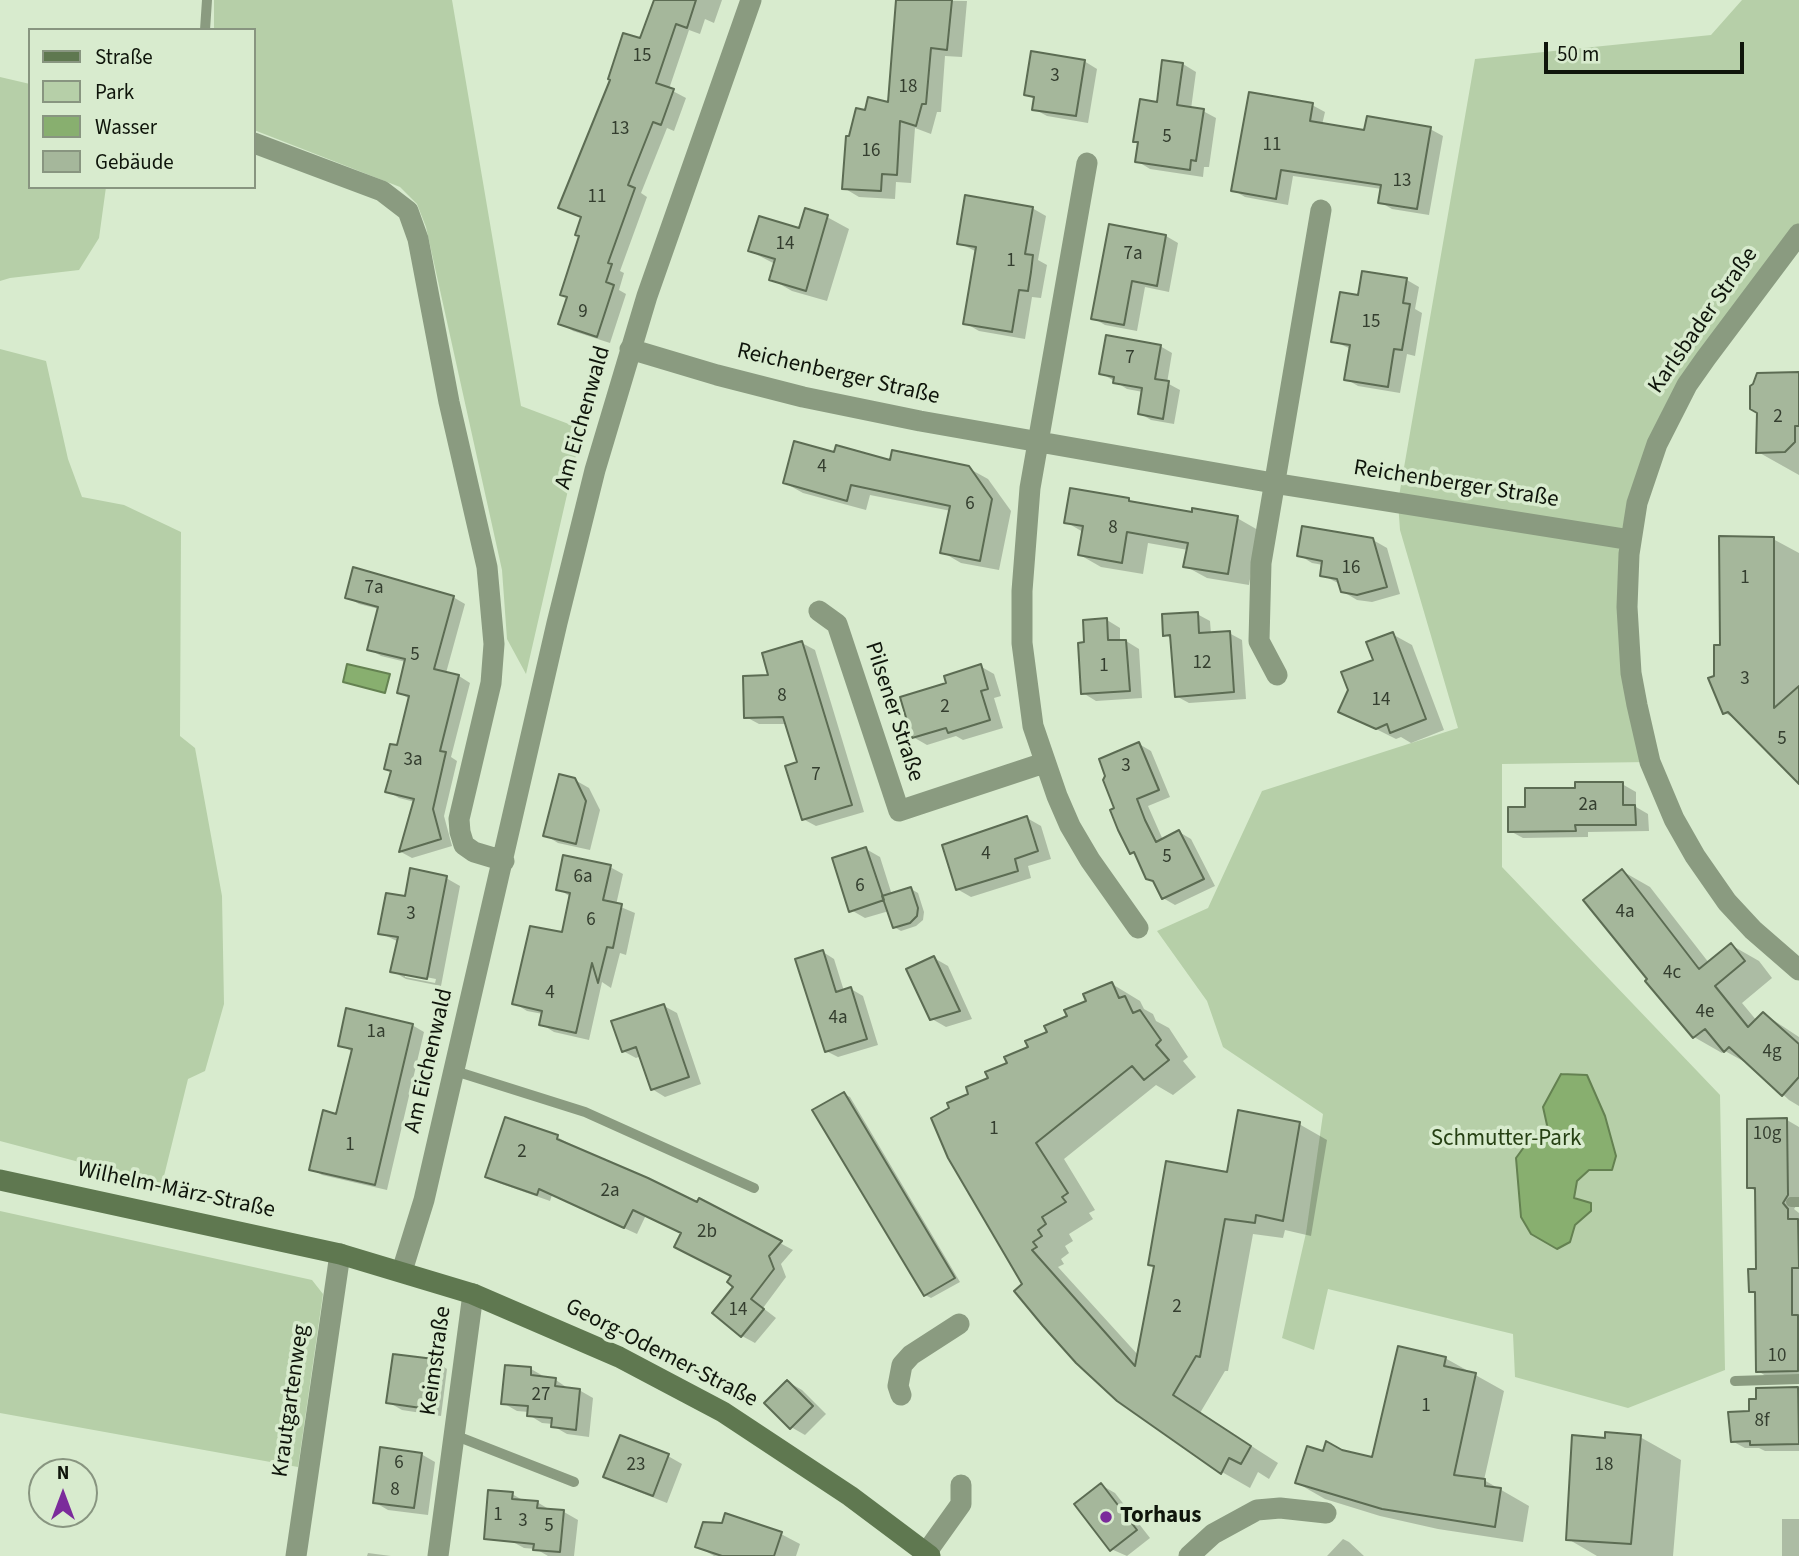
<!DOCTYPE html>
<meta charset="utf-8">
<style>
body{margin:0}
#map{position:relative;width:1799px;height:1556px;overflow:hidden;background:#d8ebce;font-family:"Source Sans 3",sans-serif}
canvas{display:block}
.legend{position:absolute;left:28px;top:28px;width:228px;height:161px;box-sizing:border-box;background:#d8ebce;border:2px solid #889580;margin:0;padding:9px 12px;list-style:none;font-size:21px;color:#0f150b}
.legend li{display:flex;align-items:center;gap:14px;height:35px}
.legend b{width:35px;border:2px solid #889580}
.north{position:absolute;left:28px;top:1458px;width:70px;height:70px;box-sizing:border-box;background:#d8ebce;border:2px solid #889580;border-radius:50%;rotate:0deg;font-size:19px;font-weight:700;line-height:28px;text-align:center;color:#0f150b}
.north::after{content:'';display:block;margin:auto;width:24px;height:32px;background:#7b2b9b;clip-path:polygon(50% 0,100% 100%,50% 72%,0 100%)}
.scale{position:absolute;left:1544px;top:42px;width:200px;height:32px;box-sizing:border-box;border:4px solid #0f150b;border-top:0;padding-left:9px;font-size:21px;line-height:24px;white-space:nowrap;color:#0f150b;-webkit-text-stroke:5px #d8ebce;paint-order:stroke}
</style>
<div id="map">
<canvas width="1799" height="1556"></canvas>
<ul class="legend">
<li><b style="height:9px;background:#5f7850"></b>Straße</li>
<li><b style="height:19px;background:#b6cfa8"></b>Park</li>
<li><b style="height:19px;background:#88af6f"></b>Wasser</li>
<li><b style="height:19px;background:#a5b79b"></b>Gebäude</li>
</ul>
<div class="north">N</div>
<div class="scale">50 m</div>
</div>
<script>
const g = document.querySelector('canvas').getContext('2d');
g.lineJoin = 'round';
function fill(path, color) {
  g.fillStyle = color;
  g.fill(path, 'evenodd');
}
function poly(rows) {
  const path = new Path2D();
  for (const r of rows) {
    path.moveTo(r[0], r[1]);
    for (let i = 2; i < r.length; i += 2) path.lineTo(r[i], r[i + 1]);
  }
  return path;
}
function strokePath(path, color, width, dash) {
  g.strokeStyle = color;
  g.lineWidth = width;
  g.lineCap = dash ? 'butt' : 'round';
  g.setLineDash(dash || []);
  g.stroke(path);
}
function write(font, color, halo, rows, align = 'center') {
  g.font = font + ' "Source Sans 3",sans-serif';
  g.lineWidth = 7;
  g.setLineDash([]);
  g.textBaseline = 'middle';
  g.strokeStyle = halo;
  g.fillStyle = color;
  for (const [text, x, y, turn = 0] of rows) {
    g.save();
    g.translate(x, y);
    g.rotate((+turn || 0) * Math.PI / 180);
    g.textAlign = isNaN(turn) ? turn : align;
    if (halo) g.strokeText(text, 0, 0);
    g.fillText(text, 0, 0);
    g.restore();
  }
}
fill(poly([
 [214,0,452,0,521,406,582,429,526,674,507,639,502,570,426,227,417,204,400,187,254,130,254,30,214,30],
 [1742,0,1799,0,1799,234,1671,414,1627,573,1650,762,1502,764,1502,867,1720,1095,1725,1370,1628,1408,1515,1377,1513,1334,1328,1289,1314,1350,1282,1338,1306,1233,1323,1114,1223,1047,1207,1001,1157,931,1208,908,1262,791,1458,728,1400,530,1398,502,1475,59,1711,35],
 [0,77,30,84,30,187,106,187,99,238,79,270,10,278,0,281],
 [0,349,46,361,68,459,82,497,124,505,181,532,180,736,195,748,222,896,224,1004,205,1071,188,1079,162,1184,0,1141],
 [0,1211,312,1280,323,1294,298,1467,0,1413]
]), '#b6cfa8');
const water = poly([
 [347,664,390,674,385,693,343,682,347,664],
 [1561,1074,1587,1075,1605,1116,1616,1156,1612,1170,1589,1170,1577,1181,1574,1198,1591,1203,1591,1211,1575,1225,1570,1242,1557,1249,1531,1234,1521,1217,1516,1158,1524,1147,1543,1134,1547,1125,1543,1107,1561,1074]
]);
fill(water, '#88af6f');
strokePath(water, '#648151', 2);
fill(poly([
 [656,0,722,0,714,23,705,19,700,34,689,30,669,89,686,98,674,131,667,128,641,193,647,197,620,271,624,273,619,290,626,294,610,343,573,331,560,323,568,298,562,294,581,236,583,219,560,208,641,40],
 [898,0,967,1,962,57,945,56,941,112,937,112,931,134,915,128,911,183,896,182,895,199,859,197,844,188,850,138,866,113,889,104],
 [1084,61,1097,69,1088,123,1047,116,1034,109,1036,100,1026,94],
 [1183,64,1196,72,1191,109,1203,111,1216,118,1209,167,1204,167,1203,177,1150,169,1137,161,1140,144,1135,141],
 [1312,105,1325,112,1322,125,1366,132,1430,129,1443,136,1429,215,1392,209,1380,202,1382,189,1293,176,1288,205,1245,197,1233,190],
 [1032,208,1046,216,1038,260,1047,265,1041,298,1032,297,1025,339,979,331,965,323,977,252,959,243],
 [827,217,849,229,827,301,792,291,771,279,775,264,750,251],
 [1166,236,1178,243,1169,292,1145,287,1137,331,1105,325,1093,318],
 [1407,280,1419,287,1415,309,1422,313,1415,356,1407,354,1400,393,1358,386,1346,379,1351,349,1333,341,1359,297],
 [1160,346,1172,353,1167,383,1180,390,1174,424,1151,420,1139,413,1143,392,1127,389,1101,373],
 [1799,374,1799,475,1758,452],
 [835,454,891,462,968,468,988,479,1011,511,999,570,961,563,942,552,951,511,870,495,866,510,803,493,785,483],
 [1129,500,1137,505,1193,514,1237,518,1258,530,1249,585,1207,578,1185,566,1188,550,1148,543,1143,574,1101,567,1080,555,1083,532,1066,522],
 [1773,539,1799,553,1799,781,1741,722,1725,713,1716,677,1722,647],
 [1373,540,1387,548,1400,594,1372,602,1357,600,1342,591,1340,584,1322,575,1323,565,1312,563,1299,555],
 [347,597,453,597,465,604,446,673,459,676,470,683,451,757,457,761,444,816,452,846,412,858,401,852,415,802,399,798,387,791,392,772,386,768,398,747,410,699,399,693,406,662,381,656,369,649,379,609,359,604],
 [1197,614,1210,621,1211,634,1229,633,1242,640,1246,699,1189,703,1176,696,1172,639,1165,635],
 [1107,620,1120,628,1120,642,1126,641,1139,649,1142,698,1096,701,1083,693,1086,644],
 [1392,634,1412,645,1444,730,1411,743,1401,737,1396,739,1340,711],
 [802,643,815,650,864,812,816,826,803,819,799,763,787,724,759,724,746,717,770,677],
 [980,666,994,674,1001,696,994,698,1003,728,963,740,956,736,927,745,913,737,948,684],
 [1139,744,1151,751,1170,797,1148,806,1163,840,1179,832,1191,839,1215,886,1175,905,1163,898,1156,883,1148,878,1137,856,1132,853,1116,809],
 [575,780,589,788,600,810,590,850,558,843,545,835],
 [1622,784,1636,792,1636,807,1648,814,1649,831,1588,832,1588,837,1523,838,1510,831,1527,809,1577,790],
 [1027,818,1041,826,1051,859,1028,866,1031,878,971,897,957,889],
 [866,849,880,857,892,895,911,889,918,893,924,912,923,920,916,926,901,931,894,927,889,911,865,918,851,910],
 [610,867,623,874,616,905,635,913,626,955,620,953,611,988,602,982,589,1040,554,1032,541,1024,543,1014,527,1011,514,1003,563,934,571,897,558,889],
 [1622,871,1650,887,1709,963,1731,945,1759,961,1772,978,1742,1003,1757,1021,1764,1014,1799,1037,1799,1106,1789,1100,1752,1066,1725,1051,1722,1053,1694,1037,1647,981,1649,979],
 [446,878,460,886,441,986,406,979,392,971,399,942,380,933,406,898],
 [405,973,436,979,435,983,405,977],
 [823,952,834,959,844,991,851,989,863,996,878,1045,838,1057,826,1051],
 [934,958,948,966,972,1019,946,1027,932,1019],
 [1112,984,1140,1001,1144,1009,1153,1014,1156,1021,1169,1028,1188,1057,1183,1061,1196,1077,1173,1095,1156,1085,1064,1159,1095,1210,1089,1213,1093,1219,1069,1234,1073,1241,1065,1246,1069,1253,1061,1259,1064,1264,1058,1267,1139,1356,1155,1267,1150,1264,1228,1174,1299,1124,1327,1140,1311,1236,1285,1230,1283,1238,1253,1234,1228,1371,1225,1371,1200,1413,1278,1463,1269,1479,1258,1472,1250,1488,1222,1472,1141,1417,1024,1285,971,1094],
 [664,1006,677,1013,701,1084,665,1097,652,1089,641,1056,636,1058,623,1051],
 [412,1025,424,1032,387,1190,322,1175,311,1169,338,1116,353,1052,340,1045],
 [844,1094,850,1097,960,1282,931,1298,925,1295],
 [1787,1120,1799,1127,1799,1202,1794,1209,1799,1213,1799,1377,1769,1378,1758,1371,1757,1295,1750,1291,1758,1271,1757,1192,1749,1187,1748,1121],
 [557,1137,570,1144,569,1146,698,1204,700,1200,793,1250,781,1264,786,1277,763,1308,776,1318,755,1343,742,1336,714,1312,736,1287,733,1276,683,1233,646,1215,637,1234,552,1195,550,1201,499,1183,487,1176],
 [1445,1358,1504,1391,1484,1480,1529,1506,1523,1542,1438,1529,1380,1516,1325,1499,1297,1483,1324,1454,1341,1452,1373,1459],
 [434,1361,447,1369,441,1416,402,1410,388,1402],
 [531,1369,545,1377,556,1380,569,1389,579,1390,593,1398,589,1437,567,1434,553,1426,553,1424,542,1423,529,1415,529,1412,517,1411,503,1403],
 [788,1382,802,1390,826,1414,805,1435,791,1427],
 [1799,1389,1799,1451,1765,1451,1759,1448,1745,1448,1732,1441,1758,1401,1758,1390],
 [1640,1437,1681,1460,1673,1556,1597,1556,1568,1539,1606,1439],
 [621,1438,668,1456,682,1464,667,1503,619,1484,606,1476],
 [421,1454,435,1462,428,1515,388,1510,374,1502],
 [1101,1485,1115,1493,1150,1538,1127,1556,1111,1549],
 [512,1494,526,1502,537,1502,552,1511,564,1512,578,1520,574,1556,548,1556,536,1549,524,1548,513,1542,500,1541,486,1533],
 [1782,1519,1799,1519,1799,1556,1782,1556],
 [781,1534,800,1544,796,1556,714,1556,697,1546],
 [1343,1539,1349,1542,1364,1556,1327,1556],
 [368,1553,391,1556,367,1556]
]), '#0003');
const building = poly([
 [654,0,696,0,687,28,676,24,656,83,674,89,661,125,653,122,628,185,635,188,608,263,612,264,606,282,614,285,597,337,558,324,567,297,560,295,579,236,575,235,581,217,558,208,610,80,608,79,623,33,640,38,654,0],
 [896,0,952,0,947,50,931,48,926,104,922,104,916,126,900,121,897,175,882,174,881,191,842,189,846,136,849,136,856,108,865,110,868,97,888,102,896,0],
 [1031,51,1085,60,1076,116,1032,110,1034,97,1024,95,1031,51],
 [1162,60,1183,63,1177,105,1204,109,1196,161,1191,160,1190,170,1135,162,1138,142,1133,142,1140,99,1157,102,1162,60],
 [1249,92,1313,103,1310,121,1364,130,1367,116,1431,127,1417,209,1378,203,1381,185,1281,170,1276,199,1231,191,1249,92],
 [965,195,1033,207,1025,254,1033,255,1031,272,1028,291,1019,290,1012,332,963,324,976,247,957,244,965,195],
 [805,208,828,215,806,291,769,280,775,259,748,251,759,216,799,228,805,208],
 [1109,224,1166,235,1157,286,1132,281,1124,325,1091,319,1109,224],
 [1362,271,1407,278,1403,303,1410,304,1402,350,1394,349,1388,387,1344,380,1350,345,1331,342,1340,292,1358,295,1362,271],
 [1106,335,1161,345,1155,379,1169,381,1163,419,1138,414,1142,388,1113,383,1114,377,1099,374,1106,335],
 [1799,372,1799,426,1795,426,1795,442,1785,452,1756,453,1757,413,1750,409,1750,386,1753,384,1757,373,1799,372],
 [794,441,834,452,836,445,890,460,892,450,969,466,992,499,980,561,940,553,950,506,851,485,847,501,783,483,794,441],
 [1070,488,1129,498,1129,501,1192,512,1192,508,1238,516,1228,574,1183,567,1188,543,1127,532,1122,563,1078,555,1083,526,1064,523,1070,488],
 [1302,526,1373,538,1387,587,1357,595,1341,592,1337,579,1320,576,1322,561,1297,556,1302,526],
 [1719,536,1774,537,1774,708,1799,686,1799,784,1728,712,1723,714,1708,678,1714,676,1714,645,1720,645,1719,536],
 [353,567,454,596,434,669,459,675,440,751,446,752,433,809,441,839,399,852,414,799,385,792,391,771,384,769,390,744,397,745,409,696,397,693,405,659,367,650,378,607,345,598,353,567],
 [1198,612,1199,633,1230,631,1234,692,1175,697,1170,635,1163,636,1162,614,1198,612],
 [1107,618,1108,640,1126,640,1130,691,1081,694,1078,643,1084,642,1083,620,1107,618],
 [1393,632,1426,719,1390,733,1387,724,1376,729,1338,712,1348,690,1341,672,1373,660,1366,642,1393,632],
 [802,641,852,805,802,820,785,766,797,762,783,717,744,718,743,676,768,675,762,653,802,641],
 [981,664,988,689,981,691,990,720,948,733,946,728,912,738,900,697,946,683,944,676,981,664],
 [1139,742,1159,790,1137,799,1145,820,1156,842,1179,830,1204,879,1162,899,1153,881,1146,879,1134,852,1130,854,1118,830,1110,810,1114,808,1103,780,1105,776,1099,759,1139,742],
 [559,774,575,778,586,801,576,844,543,836,559,774],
 [1575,782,1623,782,1623,805,1635,805,1636,825,1575,825,1576,831,1508,832,1508,807,1525,807,1525,788,1575,788,1575,782],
 [1027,816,1038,851,1015,859,1018,871,956,890,942,845,1027,816],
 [866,847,884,900,849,912,832,858,866,847],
 [563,855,611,865,603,900,622,904,613,948,607,947,598,983,592,963,576,1033,539,1025,542,1011,512,1004,530,926,562,932,570,893,556,890,563,855],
 [410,868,447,876,427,979,390,972,398,937,378,934,386,893,405,896,410,868],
 [1622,869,1699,969,1731,943,1745,961,1715,986,1748,1027,1763,1012,1799,1044,1799,1077,1782,1096,1729,1047,1724,1052,1705,1029,1693,1038,1645,981,1647,979,1583,900,1622,869],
 [911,887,918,908,917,916,910,923,893,928,882,896,911,887],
 [823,950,836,992,851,987,867,1039,825,1052,795,959,823,950],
 [934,956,960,1011,930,1020,906,969,934,956],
 [1112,982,1119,998,1125,996,1133,1013,1140,1010,1161,1040,1156,1045,1169,1060,1144,1080,1132,1066,1036,1143,1068,1193,1062,1197,1066,1202,1042,1217,1046,1224,1038,1230,1042,1236,1033,1242,1037,1247,1032,1250,1135,1366,1154,1266,1148,1265,1166,1161,1227,1172,1238,1110,1300,1122,1283,1221,1256,1215,1255,1223,1225,1219,1200,1357,1196,1356,1173,1395,1251,1446,1241,1464,1229,1458,1221,1474,1117,1401,1076,1363,1043,1326,1014,1291,1022,1284,948,1158,931,1118,949,1108,947,1103,968,1094,966,1087,988,1078,985,1072,1007,1063,1004,1057,1028,1047,1025,1041,1047,1032,1044,1026,1067,1016,1064,1010,1086,1001,1083,994,1112,982],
 [664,1004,689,1077,651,1090,636,1047,622,1052,611,1021,664,1004],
 [346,1008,413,1024,375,1185,309,1170,323,1110,336,1114,352,1049,338,1046,346,1008],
 [844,1092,955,1278,924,1296,812,1110,844,1092],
 [505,1117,558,1135,557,1139,648,1178,697,1202,699,1198,782,1241,769,1256,774,1269,751,1299,764,1309,741,1337,712,1313,733,1287,727,1282,731,1276,674,1247,681,1233,633,1210,624,1228,539,1189,537,1195,485,1177,505,1117],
 [1787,1118,1788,1195,1783,1203,1788,1209,1788,1219,1798,1219,1799,1268,1792,1268,1792,1315,1798,1315,1798,1371,1756,1372,1755,1292,1749,1292,1748,1269,1756,1269,1755,1188,1747,1188,1747,1119,1787,1118],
 [1398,1346,1446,1357,1444,1366,1476,1373,1454,1475,1485,1479,1485,1486,1501,1488,1495,1527,1382,1509,1295,1483,1307,1446,1323,1451,1326,1441,1342,1450,1372,1457,1398,1346],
 [393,1354,434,1359,428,1409,386,1403,393,1354],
 [505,1365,531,1367,531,1375,556,1378,555,1386,580,1389,576,1430,551,1427,552,1418,527,1416,528,1406,501,1404,505,1365],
 [787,1380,813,1406,790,1429,764,1403,787,1380],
 [1798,1387,1799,1444,1750,1445,1750,1441,1731,1442,1728,1412,1749,1411,1749,1399,1756,1399,1756,1388,1798,1387],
 [1605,1432,1641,1435,1631,1544,1566,1540,1572,1435,1605,1438,1605,1432],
 [620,1435,669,1454,653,1496,603,1477,620,1435],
 [380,1447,422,1453,414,1508,373,1503,380,1447],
 [1101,1483,1137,1530,1110,1551,1074,1504,1101,1483],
 [488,1490,513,1492,512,1499,538,1501,537,1508,564,1510,560,1552,533,1550,534,1544,484,1539,488,1490],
 [725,1513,782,1532,774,1556,722,1556,695,1547,703,1522,722,1523,725,1513]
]);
fill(building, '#a5b79b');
strokePath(building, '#5c6c53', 2);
strokePath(poly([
 [205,30,207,0],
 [455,1071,585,1112,754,1188],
 [1791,1202,1799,1202],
 [1735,1381,1799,1379],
 [454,1435,574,1482]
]), '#8a9b80', 10);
strokePath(poly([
 [254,143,382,191,408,211,418,239,449,402,487,567,494,644,491,683,459,819,460,832,464,845,474,852,504,861],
 [1087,163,1030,488,1022,591,1022,643,1033,726,1057,796,1070,826,1090,860,1138,928],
 [1799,234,1706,358,1687,385,1657,444,1637,503,1629,554,1627,607,1631,673,1637,705,1650,762,1674,819,1695,856,1727,902,1753,930,1799,970],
 [630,349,717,375,803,397,920,421,1273,483,1631,540],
 [819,611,837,624,899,811,1044,763],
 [1277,675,1259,641,1261,563,1321,210],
 [402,1271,424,1200,557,623,595,470,647,296,751,0],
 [901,1395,898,1386,902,1365,911,1355,959,1324],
 [926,1553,961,1504,961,1485],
 [296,1556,340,1254],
 [438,1556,473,1294],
 [1189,1556,1213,1534,1257,1510,1280,1508,1326,1513]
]), '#8a9b80', 21);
strokePath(poly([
 [0,1180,340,1254,473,1294,619,1357,723,1412,850,1496,930,1556]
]), '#5f7850', 21);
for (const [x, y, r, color] of [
 [1106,1517,7,"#7b2b9b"]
]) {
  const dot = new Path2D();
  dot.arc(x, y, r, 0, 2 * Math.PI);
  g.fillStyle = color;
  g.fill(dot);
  strokePath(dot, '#d8ebce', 2.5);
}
write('19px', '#343e2f', null, [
 ["15",642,57],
 ["3",1055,77],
 ["18",908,88],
 ["13",620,130],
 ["5",1167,138],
 ["11",1272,146],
 ["16",871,152],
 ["13",1402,182],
 ["11",597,198],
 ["14",785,245],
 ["7a",1133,255],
 ["1",1011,262],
 ["9",583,313],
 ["15",1371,323],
 ["7",1130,359],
 ["2",1778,418],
 ["4",822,468],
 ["6",970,505],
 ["8",1113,529],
 ["16",1351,569],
 ["1",1745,579],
 ["7a",374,589],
 ["5",415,656],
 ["12",1202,664],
 ["1",1104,667],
 ["3",1745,680],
 ["8",782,697],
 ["14",1381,701],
 ["2",945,708],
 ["5",1782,740],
 ["3a",413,761],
 ["3",1126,767],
 ["7",816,776],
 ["2a",1588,806],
 ["4",986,855],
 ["5",1167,858],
 ["6a",583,878],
 ["6",860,887],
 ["4a",1625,913],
 ["3",411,915],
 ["6",591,921],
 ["4c",1672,974],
 ["4",550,994],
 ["4e",1705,1013],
 ["4a",838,1019],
 ["1a",376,1033],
 ["4g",1772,1053],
 ["1",994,1130],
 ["10g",1767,1135],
 ["1",350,1146],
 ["2",522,1153],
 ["2a",610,1192],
 ["2b",707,1233],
 ["2",1177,1308],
 ["14",738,1311],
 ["10",1777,1357],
 ["27",541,1396],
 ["1",1426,1407],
 ["8f",1762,1422],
 ["6",399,1464],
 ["23",636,1466],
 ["18",1604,1466],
 ["8",395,1491],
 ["1",498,1516],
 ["3",523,1522],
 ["5",549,1527]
]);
write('23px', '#0f150b', '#d8ebce', [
 ["Karlsbader Straße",1704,321,-55],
 ["Reichenberger Straße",838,375,13],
 ["Am Eichenwald",584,418,-74],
 ["Reichenberger Straße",1456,485,9],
 ["Pilsener Straße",893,712,72],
 ["Am Eichenwald",430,1061,-77],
 ["Wilhelm-März-Straße",176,1191,12],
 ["Georg-Odemer-Straße",661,1354,27],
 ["Keimstraße",437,1361,-82],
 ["Krautgartenweg",292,1401,-82]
]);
write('23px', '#264013', '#d8ebce', [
 ["Schmutter-Park",1506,1140]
]);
write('bold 23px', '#0f150b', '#d8ebce', [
 ["Torhaus",1120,1517]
], 'left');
</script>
